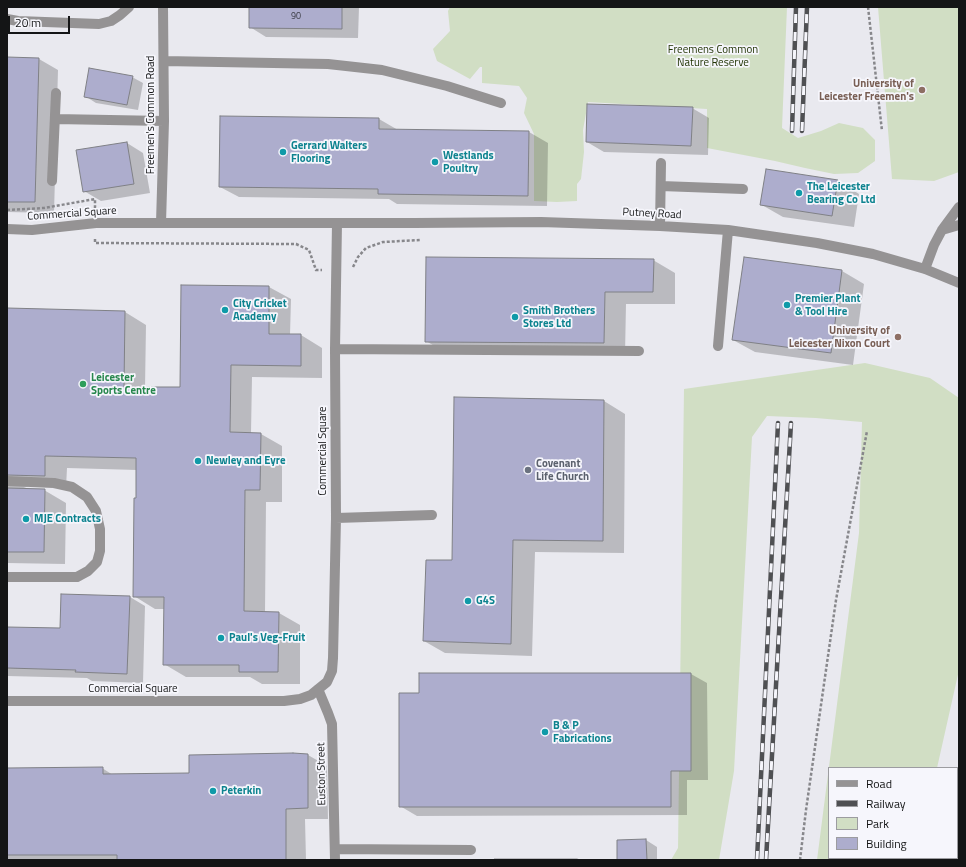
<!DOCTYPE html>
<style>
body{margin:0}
#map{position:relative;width:966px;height:867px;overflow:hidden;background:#e9e9ef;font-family:"Titillium Web",sans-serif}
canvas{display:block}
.frame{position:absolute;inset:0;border:8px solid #141516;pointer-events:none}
.legend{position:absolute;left:828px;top:767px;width:130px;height:92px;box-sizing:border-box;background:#f6f6fc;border:1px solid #9c9ca0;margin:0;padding:5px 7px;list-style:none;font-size:12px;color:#141516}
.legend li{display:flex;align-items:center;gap:8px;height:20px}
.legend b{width:20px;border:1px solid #9c9ca0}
.scale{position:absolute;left:8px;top:16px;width:62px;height:18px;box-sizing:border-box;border:2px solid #141516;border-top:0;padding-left:5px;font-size:12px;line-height:14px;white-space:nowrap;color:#141516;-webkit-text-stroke:3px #f6f6fc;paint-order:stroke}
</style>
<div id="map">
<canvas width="966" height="867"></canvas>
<div class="frame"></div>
<ul class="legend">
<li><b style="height:5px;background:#959394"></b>Road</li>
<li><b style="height:5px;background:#4f5053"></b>Railway</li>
<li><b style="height:11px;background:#d1dec4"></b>Park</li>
<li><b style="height:11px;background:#adadcd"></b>Building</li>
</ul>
<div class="scale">20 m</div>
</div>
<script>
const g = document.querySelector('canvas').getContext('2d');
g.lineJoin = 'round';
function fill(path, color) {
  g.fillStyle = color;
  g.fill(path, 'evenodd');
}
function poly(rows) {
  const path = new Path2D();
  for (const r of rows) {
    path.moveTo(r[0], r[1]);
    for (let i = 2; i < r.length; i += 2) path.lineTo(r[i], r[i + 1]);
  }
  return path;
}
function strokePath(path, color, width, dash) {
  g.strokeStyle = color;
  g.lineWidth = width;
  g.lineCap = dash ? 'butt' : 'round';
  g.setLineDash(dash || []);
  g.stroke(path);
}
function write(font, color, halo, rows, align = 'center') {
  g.font = font + ' "Titillium Web",sans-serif';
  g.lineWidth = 3.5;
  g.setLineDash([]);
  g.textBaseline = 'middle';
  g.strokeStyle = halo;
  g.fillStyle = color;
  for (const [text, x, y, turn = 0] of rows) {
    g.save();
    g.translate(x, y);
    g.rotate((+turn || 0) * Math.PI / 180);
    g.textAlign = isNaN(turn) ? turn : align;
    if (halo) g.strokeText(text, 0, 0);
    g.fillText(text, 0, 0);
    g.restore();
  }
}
fill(poly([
 [450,7,787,7,782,128,798,138,821,131,839,123,863,128,875,140,875,161,858,173,834,174,805,168,775,161,707,148,707,109,588,102,583,130,584,152,581,179,577,184,577,201,557,202,534,201,534,134,524,113,527,98,519,86,482,83,482,67,480,67,470,79,437,61,433,49,450,31,448,11],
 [878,7,959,7,959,172,934,181,892,179],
 [865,363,930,378,959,398,959,670,937,768,829,768,829,858,913,858,913,860,817,860,859,533,862,422,816,418,767,416,752,437,734,771,719,860,671,860,678,848,684,389]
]), '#d1dec4');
fill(poly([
 [250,7,359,7,358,38,266,37,250,27],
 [7,58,39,59,58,70,54,213,7,212],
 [132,77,143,83,138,110,96,103,85,96],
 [692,108,709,118,708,155,604,152,587,142],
 [379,119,398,130,529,132,548,143,547,206,397,204,389,199,239,197,220,187],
 [127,143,143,153,150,193,101,201,84,191],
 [838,181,859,194,854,227,783,217,762,205],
 [744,258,842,271,864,284,853,365,755,352,733,340],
 [653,260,675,273,675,304,626,304,625,355,448,354,426,341],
 [182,286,269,287,291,299,290,335,301,335,322,348,322,378,252,377,251,433,261,434,282,446,282,502,266,502,265,613,279,613,300,625,300,684,262,684,250,677,186,677,164,664,165,609,155,609,134,596,137,470,67,468,66,488,29,486,21,489,44,490,66,503,65,564,7,563,7,309,125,312,146,325,145,388,181,388],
 [604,401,625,414,624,553,535,552,532,656,445,653,424,641,453,561],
 [130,597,145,606,143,683,92,681,87,678,7,676,7,628,61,629],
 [691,674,707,683,708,780,687,780,687,815,417,816,400,806,420,694],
 [308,755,327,766,328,819,305,819,306,860,7,860,7,769,102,768,113,775,190,774],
 [646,840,657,847,657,860,618,860,618,841],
 [494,858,577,858,580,860,494,860]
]), '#0003');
const building = poly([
 [249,7,342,7,342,29,249,28,249,7],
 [7,57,39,58,35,202,7,202,7,57],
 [89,68,133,76,127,105,84,97,89,68],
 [587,104,693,107,691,146,586,142,587,104],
 [220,116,379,118,379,129,529,131,528,196,378,194,378,189,219,187,220,116],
 [127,142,134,184,83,192,76,150,127,142],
 [766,169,838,180,832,216,760,205,766,169],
 [426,257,654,259,653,292,605,292,604,343,425,342,426,257],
 [744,257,842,270,831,353,732,340,744,257],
 [181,285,269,286,269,334,301,334,301,366,231,365,230,432,261,433,260,490,245,490,244,611,279,612,278,672,239,672,239,665,163,665,164,597,133,597,134,498,136,498,136,458,45,456,45,476,7,475,7,308,125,311,124,387,180,387,181,285],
 [454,397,604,400,603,541,513,540,511,644,423,641,426,560,452,560,454,397],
 [7,488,45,489,44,552,7,552,7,488],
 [61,594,130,596,127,674,75,672,76,670,7,668,7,627,60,628,61,594],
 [419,673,691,673,691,771,671,771,671,807,399,807,399,693,419,693,419,673],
 [293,753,308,754,308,808,286,809,286,860,117,860,117,855,7,855,7,768,103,767,103,774,189,773,189,755,293,753],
 [646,839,647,860,617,860,617,840,646,839]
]);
fill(building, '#adadcd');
strokePath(building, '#7f8085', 1);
strokePath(poly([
 [868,7,882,131],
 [7,210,44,208,95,199,95,208],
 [95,239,95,243,296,244,309,250,316,270,322,270],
 [353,267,358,257,366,248,383,242,421,240],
 [800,860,806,810,836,600,867,431]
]), '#87878b', 2.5, [3, 2]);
strokePath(poly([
 [7,19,18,21,99,24,111,21,120,15,129,7],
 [164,61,328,64,382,70,447,86,501,103],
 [55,119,164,121],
 [52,181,56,93],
 [661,186,743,189],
 [161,223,164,121,163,7],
 [660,226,661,163],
 [7,229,32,230,96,223,415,223,541,222,660,226,728,230,817,243,873,254,925,269,959,283],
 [942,230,959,225],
 [925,269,934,245,942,230,959,207],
 [718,346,728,230],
 [335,349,639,351],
 [7,481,54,483,72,487,87,497,96,511,100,529,100,551,97,562,88,571,77,577,7,577],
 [336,518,432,515],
 [318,689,328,713,332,724,335,860],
 [7,701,284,701,300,699,311,695,327,682,332,671,333,658,336,518,335,349,337,223],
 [335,849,471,850]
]), '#959394', 10);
const rail = poly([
 [792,131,796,7],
 [802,131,807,7],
 [757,860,778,423],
 [766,860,791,423]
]);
strokePath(rail, '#4f5053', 4.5);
strokePath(rail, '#f6f6fc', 3, [9]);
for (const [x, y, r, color] of [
 [922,90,4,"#8d6e63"],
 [283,152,4,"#0f9aa8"],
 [435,162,4,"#0f9aa8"],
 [799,193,4,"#0f9aa8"],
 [787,305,4,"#0f9aa8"],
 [225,310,4,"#0f9aa8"],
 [515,317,4,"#0f9aa8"],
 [898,337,4,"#8d6e63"],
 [83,384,4,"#2e9e5b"],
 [198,461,4,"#0f9aa8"],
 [528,470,4,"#6b7280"],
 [26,519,4,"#0f9aa8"],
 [468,601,4,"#0f9aa8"],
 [221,638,4,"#0f9aa8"],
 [545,732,4,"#0f9aa8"],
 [213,791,4,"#0f9aa8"]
]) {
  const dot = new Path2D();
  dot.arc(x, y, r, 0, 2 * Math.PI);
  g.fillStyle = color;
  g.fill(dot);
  strokePath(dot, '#f6f6fc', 1.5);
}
write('9px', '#3a3b44', null, [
 ["90",296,17]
]);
write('11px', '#203302', '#f6f6fc', [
 ["Freemens Common",713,50],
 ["Nature Reserve",713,63]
]);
write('bold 11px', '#785e54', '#f6f6fc', [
 ["University of",914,84],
 ["Leicester Freemen's",914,97],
 ["University of",890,331],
 ["Leicester Nixon Court",890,344]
], 'right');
write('11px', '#141516', '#f6f6fc', [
 ["Freemen's Common Road",151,115,-90],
 ["Commercial Square",72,214,-4],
 ["Putney Road",652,214,3],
 ["Commercial Square",323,451,-90],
 ["Commercial Square",133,689],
 ["Euston Street",322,774,-91]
]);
write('bold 11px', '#0d838f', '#f6f6fc', [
 ["Gerrard Walters",291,146],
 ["Flooring",291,159],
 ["Westlands",443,156],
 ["Poultry",443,169],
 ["The Leicester",807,187],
 ["Bearing Co Ltd",807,200],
 ["Premier Plant",795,299],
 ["& Tool Hire",795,312],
 ["City Cricket",233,304],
 ["Academy",233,317],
 ["Smith Brothers",523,311],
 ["Stores Ltd",523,324],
 ["Newley and Eyre",206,461],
 ["MJE Contracts",34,519],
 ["G4S",476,601],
 ["Paul's Veg-Fruit",229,638],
 ["B & P",553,726],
 ["Fabrications",553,739],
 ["Peterkin",221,791]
], 'left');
write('bold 11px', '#27864d', '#f6f6fc', [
 ["Leicester",91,378],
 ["Sports Centre",91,391]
], 'left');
write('bold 11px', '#5b616d', '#f6f6fc', [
 ["Covenant",536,464],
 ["Life Church",536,477]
], 'left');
</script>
